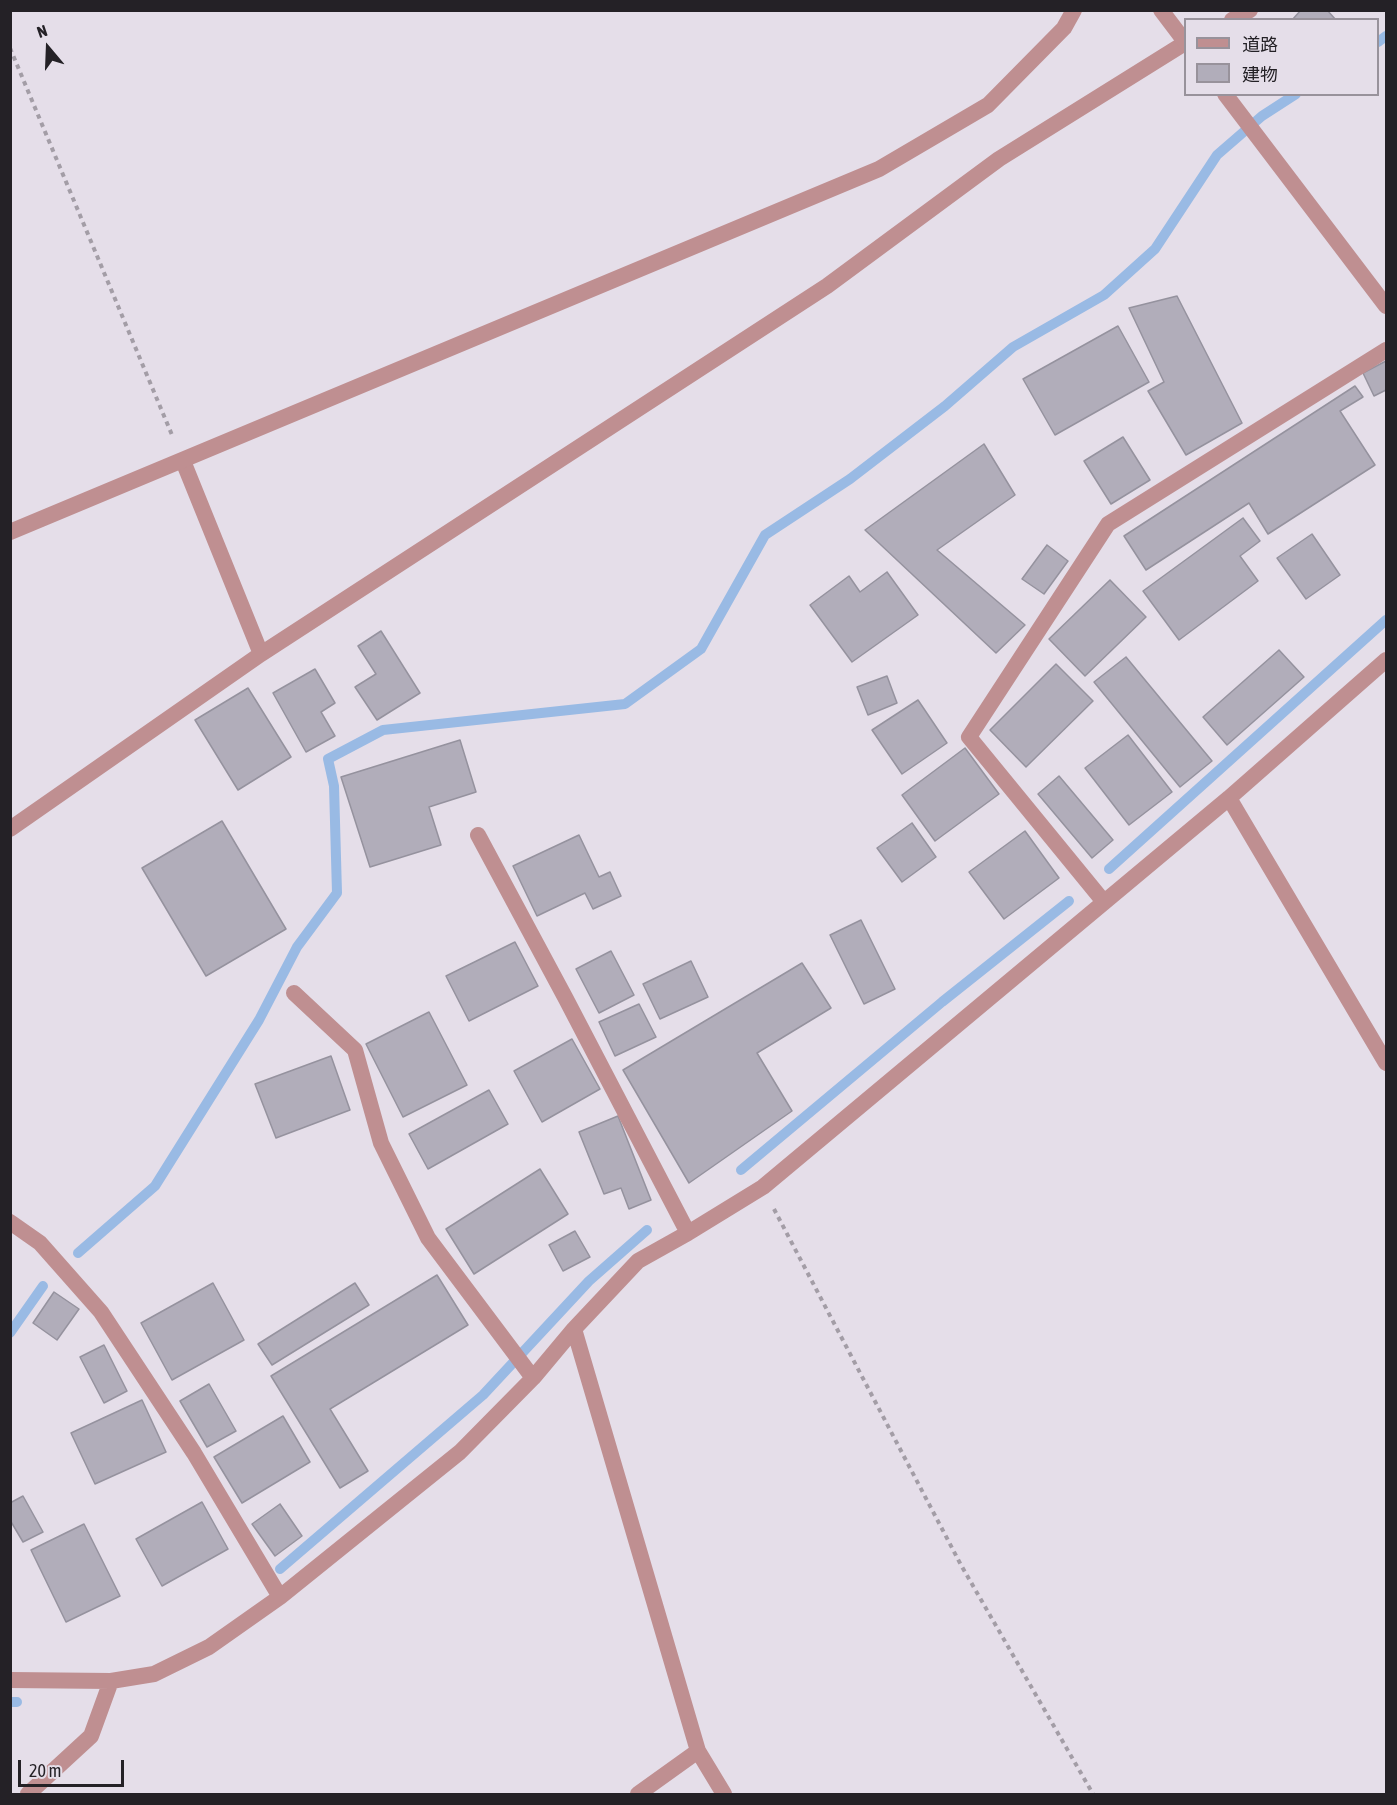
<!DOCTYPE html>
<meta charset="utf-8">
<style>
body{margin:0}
#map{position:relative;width:1397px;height:1805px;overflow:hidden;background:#e5dee9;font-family:"Asap Condensed","Noto Sans JP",sans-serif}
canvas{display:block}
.frame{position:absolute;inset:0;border:12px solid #242126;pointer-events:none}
.legend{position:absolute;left:1184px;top:18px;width:195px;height:78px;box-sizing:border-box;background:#e5dee9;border:2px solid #98929b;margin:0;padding:8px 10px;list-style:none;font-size:18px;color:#242126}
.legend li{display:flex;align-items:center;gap:12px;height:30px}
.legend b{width:30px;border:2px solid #98929b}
.north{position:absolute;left:18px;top:18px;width:60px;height:60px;-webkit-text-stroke:4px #e5dee9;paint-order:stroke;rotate:341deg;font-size:16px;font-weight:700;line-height:24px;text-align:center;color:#242126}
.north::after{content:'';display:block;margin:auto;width:21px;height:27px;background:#242126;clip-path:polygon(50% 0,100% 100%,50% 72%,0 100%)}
.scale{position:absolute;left:18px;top:1760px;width:106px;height:27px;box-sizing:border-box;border:3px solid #242126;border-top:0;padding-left:8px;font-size:18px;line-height:21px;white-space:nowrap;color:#242126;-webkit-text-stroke:4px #e5dee9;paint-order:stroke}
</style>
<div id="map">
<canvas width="1397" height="1805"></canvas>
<div class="frame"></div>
<ul class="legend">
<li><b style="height:8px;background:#bf8f91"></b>道路</li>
<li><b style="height:16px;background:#b1adba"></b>建物</li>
</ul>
<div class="north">N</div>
<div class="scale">20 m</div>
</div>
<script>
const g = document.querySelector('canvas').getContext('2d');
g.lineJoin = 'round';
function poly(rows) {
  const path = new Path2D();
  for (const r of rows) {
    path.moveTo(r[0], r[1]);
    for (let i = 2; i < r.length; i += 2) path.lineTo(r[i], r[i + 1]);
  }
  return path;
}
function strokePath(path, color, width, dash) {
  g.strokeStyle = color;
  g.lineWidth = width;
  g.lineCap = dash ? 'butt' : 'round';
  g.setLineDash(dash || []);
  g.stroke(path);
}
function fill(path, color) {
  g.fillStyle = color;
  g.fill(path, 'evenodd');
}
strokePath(poly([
 [1378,42,1386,36],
 [1109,869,1386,620],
 [741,1170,942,1002,1069,901],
 [78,1253,155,1186,259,1020,297,947,337,893,334,786,328,759,383,730,625,704,701,649,765,535,850,479,945,406,1013,347,1104,295,1155,249,1217,155,1262,116,1296,94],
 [10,1333,43,1286],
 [280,1569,483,1395,589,1281,647,1230],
 [10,1702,17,1702]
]), '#99bae4', 10);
const building = poly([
 [1301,10,1327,10,1336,20,1292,20,1301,10],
 [1177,296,1242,423,1186,455,1148,391,1164,382,1129,308,1177,296],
 [1118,326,1149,382,1055,435,1023,379,1118,326],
 [1386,361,1386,390,1374,396,1363,373,1386,361],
 [1355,386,1363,397,1340,411,1375,465,1268,534,1249,503,1146,570,1124,536,1355,386],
 [1123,437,1150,480,1111,504,1084,461,1123,437],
 [984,444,1015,495,937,550,1025,625,996,653,865,530,984,444],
 [1243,518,1260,541,1240,556,1258,581,1179,640,1143,591,1243,518],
 [1312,534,1340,575,1306,599,1277,558,1312,534],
 [1047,545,1068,561,1044,594,1022,579,1047,545],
 [887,572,918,615,852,662,810,605,849,576,860,592,887,572],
 [1110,580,1146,617,1085,676,1049,639,1110,580],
 [381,631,420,693,377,720,355,687,376,674,358,646,381,631],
 [1279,650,1304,677,1227,745,1203,717,1279,650],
 [1126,657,1212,761,1180,787,1094,682,1126,657],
 [1056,664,1093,701,1026,767,990,730,1056,664],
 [315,669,335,703,321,712,335,736,306,752,273,693,315,669],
 [887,676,897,703,868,715,857,687,887,676],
 [248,688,291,757,238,790,195,720,248,688],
 [918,700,947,743,902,774,872,730,918,700],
 [1128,735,1172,792,1129,825,1085,768,1128,735],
 [460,740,476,792,429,807,441,845,370,867,341,777,460,740],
 [965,748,999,794,935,841,902,795,965,748],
 [1059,776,1113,840,1092,858,1038,794,1059,776],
 [222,821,286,929,206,976,142,868,222,821],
 [912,823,936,857,902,882,877,848,912,823],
 [1025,831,1059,878,1004,919,969,872,1025,831],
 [579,835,599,877,610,872,621,896,593,909,585,893,537,916,513,866,579,835],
 [861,920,895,989,864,1004,830,935,861,920],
 [515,942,538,986,469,1021,446,976,515,942],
 [611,951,634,995,599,1013,576,969,611,951],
 [691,961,708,997,660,1019,643,984,691,961],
 [802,963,831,1008,757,1053,792,1111,689,1183,623,1070,802,963],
 [639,1004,656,1037,615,1056,599,1022,639,1004],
 [429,1012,467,1085,403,1117,366,1044,429,1012],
 [572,1039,600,1089,542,1122,514,1071,572,1039],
 [331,1056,350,1110,276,1138,255,1084,331,1056],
 [489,1090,508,1124,428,1169,409,1134,489,1090],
 [618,1116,651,1200,629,1209,621,1188,604,1194,579,1132,618,1116],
 [540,1169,568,1214,474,1274,446,1229,540,1169],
 [575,1231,590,1257,563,1271,549,1245,575,1231],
 [437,1275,468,1325,330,1409,368,1471,340,1488,271,1376,437,1275],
 [213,1283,244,1340,172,1380,141,1323,213,1283],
 [355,1283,369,1305,272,1365,258,1344,355,1283],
 [54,1292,79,1309,57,1340,33,1323,54,1292],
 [104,1345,127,1391,104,1403,80,1357,104,1345],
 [209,1384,236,1431,207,1447,180,1401,209,1384],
 [142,1400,166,1452,95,1484,71,1433,142,1400],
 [283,1416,310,1462,242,1503,214,1457,283,1416],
 [23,1496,43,1532,23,1542,10,1520,10,1503,23,1496],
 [202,1502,228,1549,162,1586,136,1539,202,1502],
 [280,1504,302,1536,275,1556,252,1524,280,1504],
 [84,1524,120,1596,66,1622,31,1550,84,1524]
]);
fill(building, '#b1adba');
strokePath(building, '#95929e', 1.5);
strokePath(poly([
 [10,48,172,435],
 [774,1209,961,1565,1093,1794]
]), '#a39da6', 4, [4.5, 4.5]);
strokePath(poly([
 [183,461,261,654],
 [10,829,261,654,827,286,999,159,1185,43]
]), '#bf8f91', 16);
strokePath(poly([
 [1161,10,1186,43],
 [1232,20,1250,10],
 [1225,94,1386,306],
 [1229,798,1386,1063],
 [478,835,566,999,688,1233],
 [1104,902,969,737,1108,524,1386,350],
 [294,993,355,1050,381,1143,428,1238,533,1378],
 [10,1222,40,1243,101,1312,194,1453,280,1597],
 [574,1329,698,1751,724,1794],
 [10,1680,111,1681,154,1674,209,1647,280,1597,460,1452,533,1378,574,1329,638,1261,688,1233,763,1187,1229,798,1386,660],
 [28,1794,91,1736,111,1681],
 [638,1794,698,1751]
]), '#bf8f91', 16);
strokePath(poly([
 [10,532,879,169,988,105,1064,28,1074,10]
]), '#bf8f91', 16);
</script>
